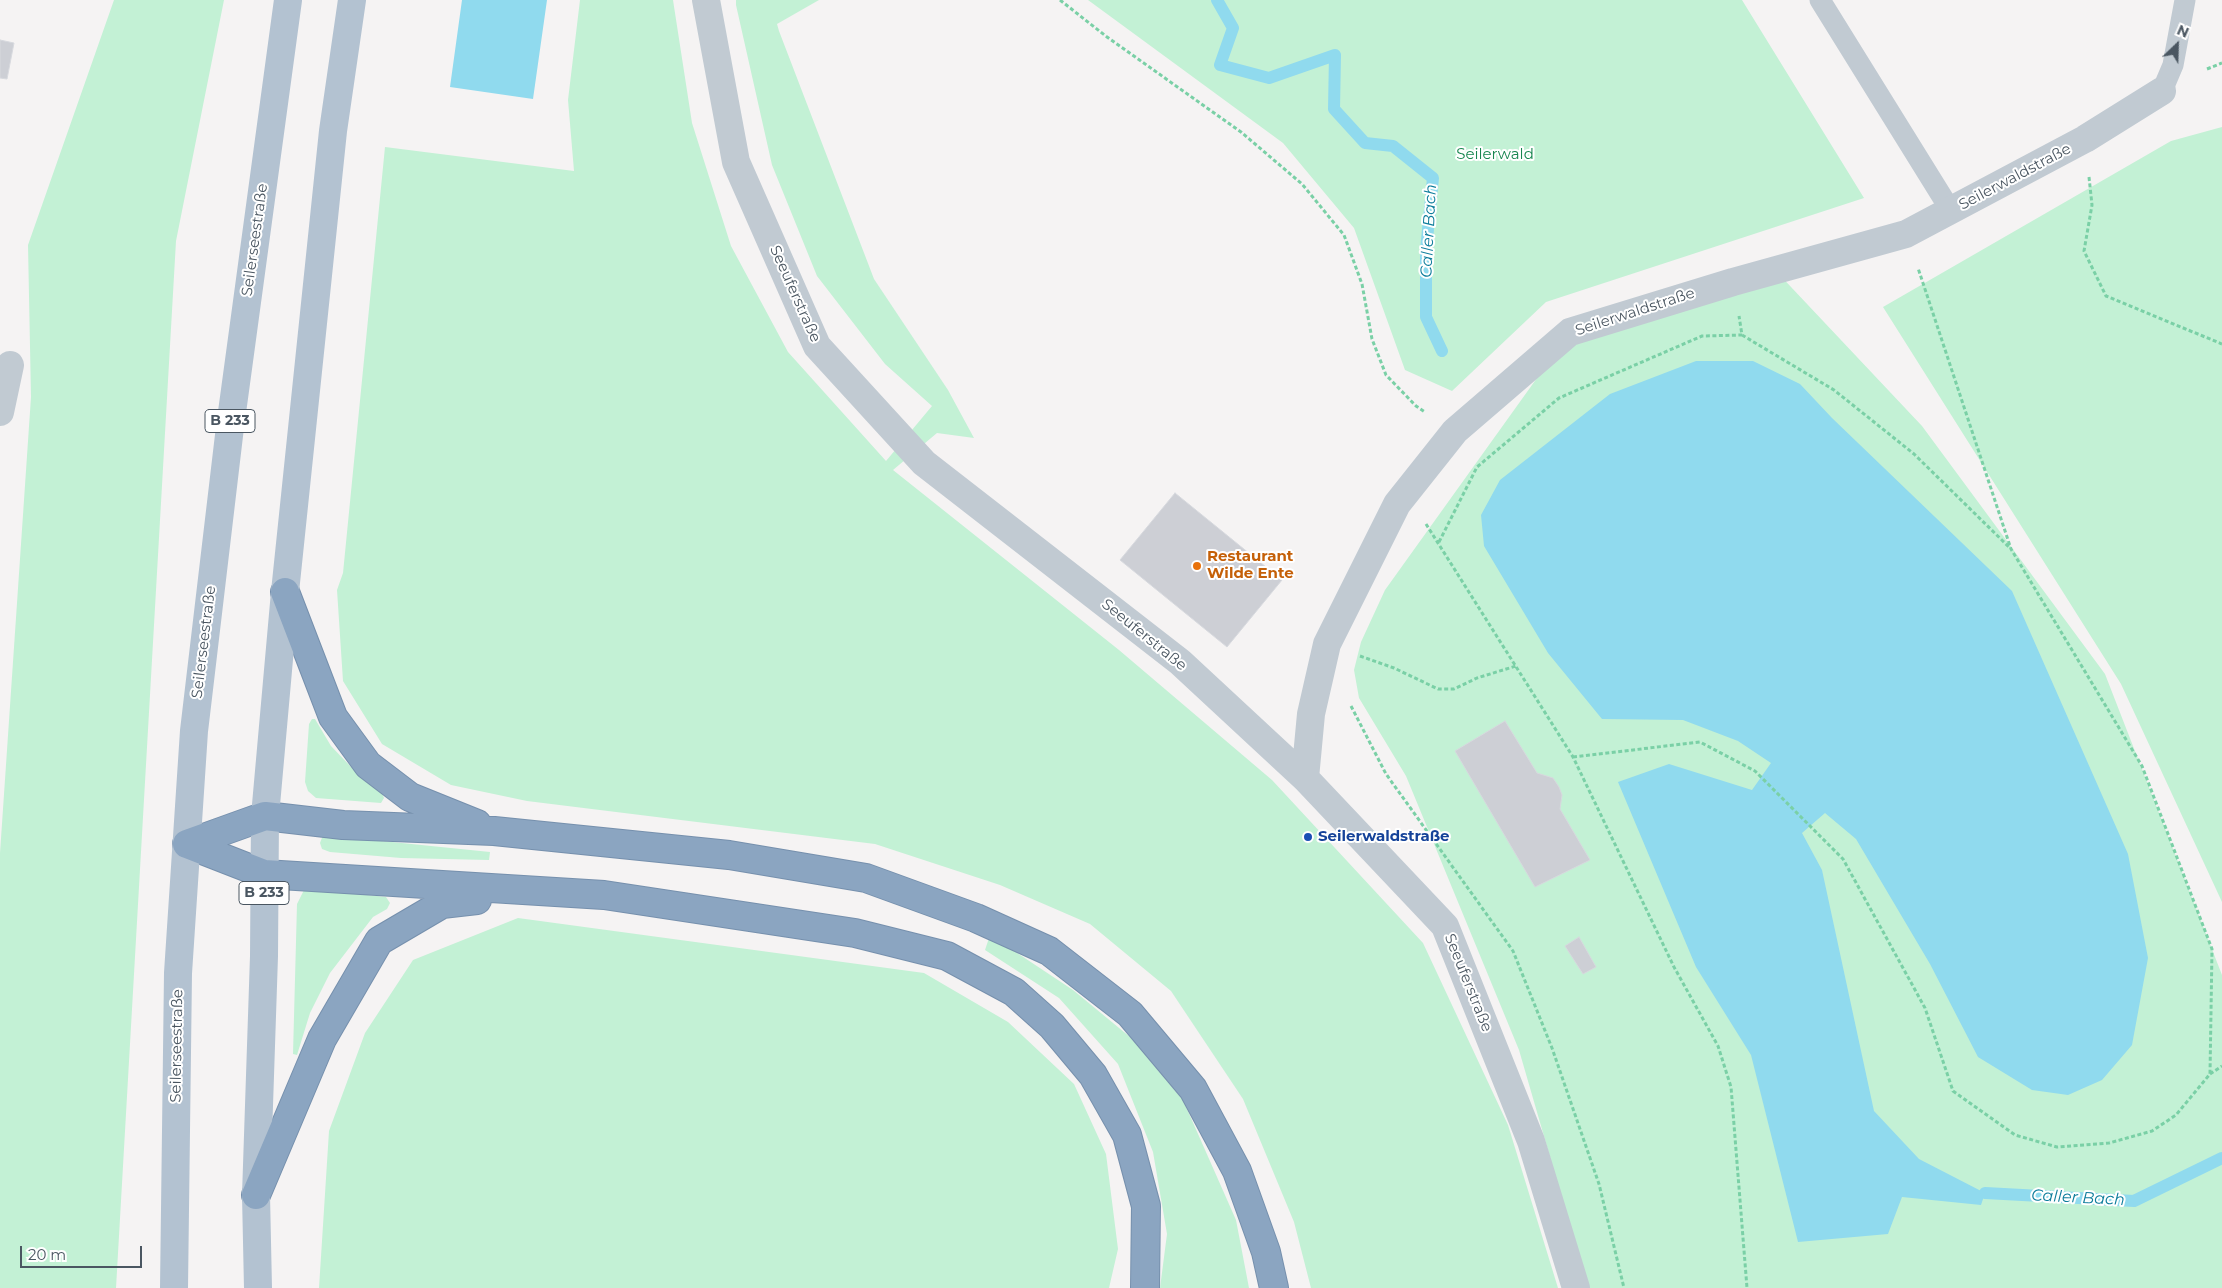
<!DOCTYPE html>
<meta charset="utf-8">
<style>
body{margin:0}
#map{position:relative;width:2222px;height:1288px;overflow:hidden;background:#f5f3f3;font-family:Montserrat,sans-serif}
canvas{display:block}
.north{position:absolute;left:2152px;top:20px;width:50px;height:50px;-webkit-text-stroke:4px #fff;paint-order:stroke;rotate:24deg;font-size:14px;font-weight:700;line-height:20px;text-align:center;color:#4a5661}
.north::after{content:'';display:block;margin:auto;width:18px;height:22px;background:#4a5661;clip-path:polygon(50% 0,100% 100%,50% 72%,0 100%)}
.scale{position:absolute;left:20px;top:1246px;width:122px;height:22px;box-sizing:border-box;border:2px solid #4a5661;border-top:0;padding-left:6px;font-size:15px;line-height:18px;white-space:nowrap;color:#4a5661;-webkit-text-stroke:4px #fff;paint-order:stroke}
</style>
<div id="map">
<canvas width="2222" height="1288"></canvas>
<div class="north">N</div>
<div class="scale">20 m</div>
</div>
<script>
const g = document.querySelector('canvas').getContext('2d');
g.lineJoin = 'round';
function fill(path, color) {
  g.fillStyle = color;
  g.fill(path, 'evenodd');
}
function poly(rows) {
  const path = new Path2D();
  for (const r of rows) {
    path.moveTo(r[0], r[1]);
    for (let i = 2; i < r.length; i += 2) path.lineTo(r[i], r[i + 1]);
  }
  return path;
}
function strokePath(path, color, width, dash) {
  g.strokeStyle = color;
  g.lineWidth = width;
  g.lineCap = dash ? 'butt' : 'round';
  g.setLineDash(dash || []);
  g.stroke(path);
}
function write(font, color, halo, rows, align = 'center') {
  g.font = font + ' Montserrat,sans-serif';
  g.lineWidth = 4;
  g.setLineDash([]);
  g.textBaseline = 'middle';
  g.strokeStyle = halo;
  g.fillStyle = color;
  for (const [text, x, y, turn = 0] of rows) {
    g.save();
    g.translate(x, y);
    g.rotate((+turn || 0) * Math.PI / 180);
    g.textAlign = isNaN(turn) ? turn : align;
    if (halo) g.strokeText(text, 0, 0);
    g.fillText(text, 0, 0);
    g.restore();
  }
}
fill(poly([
 [114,0,224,0,176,241,116,1288,0,1288,0,853,31,397,28,245],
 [580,0,673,0,692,123,731,246,788,352,886,461,932,406,885,364,817,276,772,165,736,5,736,0,819,0,777,24,779,31,874,279,948,390,974,438,937,433,893,470,1119,650,1272,780,1423,943,1508,1125,1558,1288,1311,1288,1294,1222,1243,1099,1171,991,1090,924,1000,885,875,844,527,801,451,785,382,744,343,681,337,590,343,573,385,147,574,171,568,100],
 [1088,0,1742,0,1864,198,1546,302,1452,391,1405,370,1354,228,1283,143],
 [2222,127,2222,902,2121,684,1883,307,2171,141],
 [1775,270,1922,426,2105,674,2222,975,2222,1288,1588,1288,1519,1050,1406,776,1359,698,1354,670,1361,642,1385,590,1570,332],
 [312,719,315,719,331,746,354,770,382,793,384,798,381,803,316,798,308,791,305,782,309,724],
 [323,835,490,852,489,860,401,858,330,852,322,849,320,843],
 [313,889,386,897,390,903,387,909,373,917,330,973,310,1013,297,1055,293,1054,297,904,304,890],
 [518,918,924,973,1008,1022,1074,1084,1106,1154,1118,1249,1109,1288,319,1288,329,1131,365,1033,413,960],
 [990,935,1073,990,1130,1037,1183,1100,1236,1220,1249,1288,1160,1288,1167,1234,1153,1152,1118,1064,1059,998,985,950]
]), '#c3f1d5');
fill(poly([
 [462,0,547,0,533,99,450,87],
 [1696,361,1753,361,1800,384,1832,418,2012,591,2128,854,2148,958,2132,1045,2102,1080,2068,1095,2032,1090,1978,1057,1930,964,1856,839,1825,813,1802,833,1822,870,1874,1111,1919,1159,1985,1193,1981,1205,1902,1197,1888,1234,1798,1242,1751,1055,1696,967,1618,782,1669,764,1752,790,1771,763,1738,741,1683,720,1602,719,1548,653,1484,546,1481,515,1500,480,1610,394]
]), '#90daee');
strokePath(poly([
 [1217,0,1233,28,1220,65,1269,78,1335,55,1334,109,1365,143,1393,146,1433,178,1426,250,1426,317,1442,351],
 [1985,1193,2134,1201,2222,1158]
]), '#90daee', 12);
const building = poly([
 [0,40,14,43,7,79,0,78,0,40],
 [1175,493,1282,580,1227,647,1120,560,1175,493],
 [1505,721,1537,773,1553,778,1559,787,1562,795,1560,809,1590,860,1535,887,1455,751,1505,721],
 [1579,937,1596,967,1583,974,1565,946,1579,937]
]);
fill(building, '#cdcfd5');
strokePath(building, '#d7d9de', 1);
const highway = poly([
 [285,592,333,717,368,765,410,797,477,824],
 [187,844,265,816,343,825,494,831,729,855,866,878,976,918,1049,951,1130,1014,1193,1089,1237,1171,1266,1252,1274,1288],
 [187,844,264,874,604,895,855,933,947,956,1014,992,1052,1026,1093,1075,1127,1135,1146,1206,1145,1288],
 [256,1195,322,1039,379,941,442,904,477,900]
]);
strokePath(highway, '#7690ad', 30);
strokePath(poly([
 [1060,0,1107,37,1241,132,1302,184,1344,235,1362,284,1372,339,1386,375,1416,406,1425,412],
 [2207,69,2222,63],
 [2089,177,2092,205,2084,251,2106,296,2222,344],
 [1742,335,1834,390,1914,454,2010,548],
 [1426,524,1573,757,1674,967,1718,1046,1731,1087,1747,1288],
 [1439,542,1477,467,1559,398,1702,336,1742,335,1739,316],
 [1360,656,1394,668,1438,689,1454,689,1477,678,1516,666],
 [1351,706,1386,774,1513,951,1552,1048,1599,1184,1624,1288],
 [1573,757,1700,742,1755,771,1843,859,1925,1008,1953,1091,2015,1135,2057,1147,2109,1143,2152,1131,2176,1115,2210,1074,2212,949,2142,766,2011,549,1918,268],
 [2210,1074,2222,1066]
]), '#7ad0a6', 3, [4, 2.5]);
strokePath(poly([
 [1820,0,1951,211],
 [2162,91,2173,65,2185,0]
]), '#c1cad2', 21);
strokePath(poly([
 [706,0,736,162,817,346,924,463,1180,662,1305,778,1445,926,1531,1141,1576,1288],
 [0,412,10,365],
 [1305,778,1311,714,1327,644,1397,504,1455,431,1570,332,1733,282,1906,234,2085,139,2162,91]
]), '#c1cad2', 28);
strokePath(poly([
 [174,1288,178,973,194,731,230,427,288,0],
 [258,1288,256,1195,264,956,265,816,285,592,333,131,352,0]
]), '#b3c2d1', 28);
strokePath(highway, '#8ba5c1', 28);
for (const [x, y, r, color] of [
 [1197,566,5,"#e8710a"],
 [1308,837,5,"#1a4fb4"]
]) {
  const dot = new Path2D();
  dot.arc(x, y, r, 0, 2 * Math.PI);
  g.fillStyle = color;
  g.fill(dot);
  strokePath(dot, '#fff', 2);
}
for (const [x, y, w] of [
 [230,421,50],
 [264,893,50]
]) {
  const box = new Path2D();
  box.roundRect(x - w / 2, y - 11.5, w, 23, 4);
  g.fillStyle = '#fff';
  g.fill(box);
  strokePath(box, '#4a5661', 1);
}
write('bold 14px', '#4a5661', null, [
 ["B 233",230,421],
 ["B 233",264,893]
]);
write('15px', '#17864f', '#fff', [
 ["Seilerwald",1495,155]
]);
write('15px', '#4a5661', '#fff', [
 ["Seilerwaldstraße",2015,177,-28],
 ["Seilerseestraße",255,240,-82],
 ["Seeuferstraße",795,294,66],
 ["Seilerwaldstraße",1635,312,-18],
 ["Seeuferstraße",1144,635,39],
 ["Seilerseestraße",204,642,-83],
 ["Seeuferstraße",1468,983,68],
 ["Seilerseestraße",177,1046,-89]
]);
write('bold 15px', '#c56008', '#fff', [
 ["Restaurant",1207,557],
 ["Wilde Ente",1207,574]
], 'left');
write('bold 15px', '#164399', '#fff', [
 ["Seilerwaldstraße",1318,837]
], 'left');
write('italic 16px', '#0c7c9b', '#fff', [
 ["Caller Bach",1429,231,-87],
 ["Caller Bach",2078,1198,3]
]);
</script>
